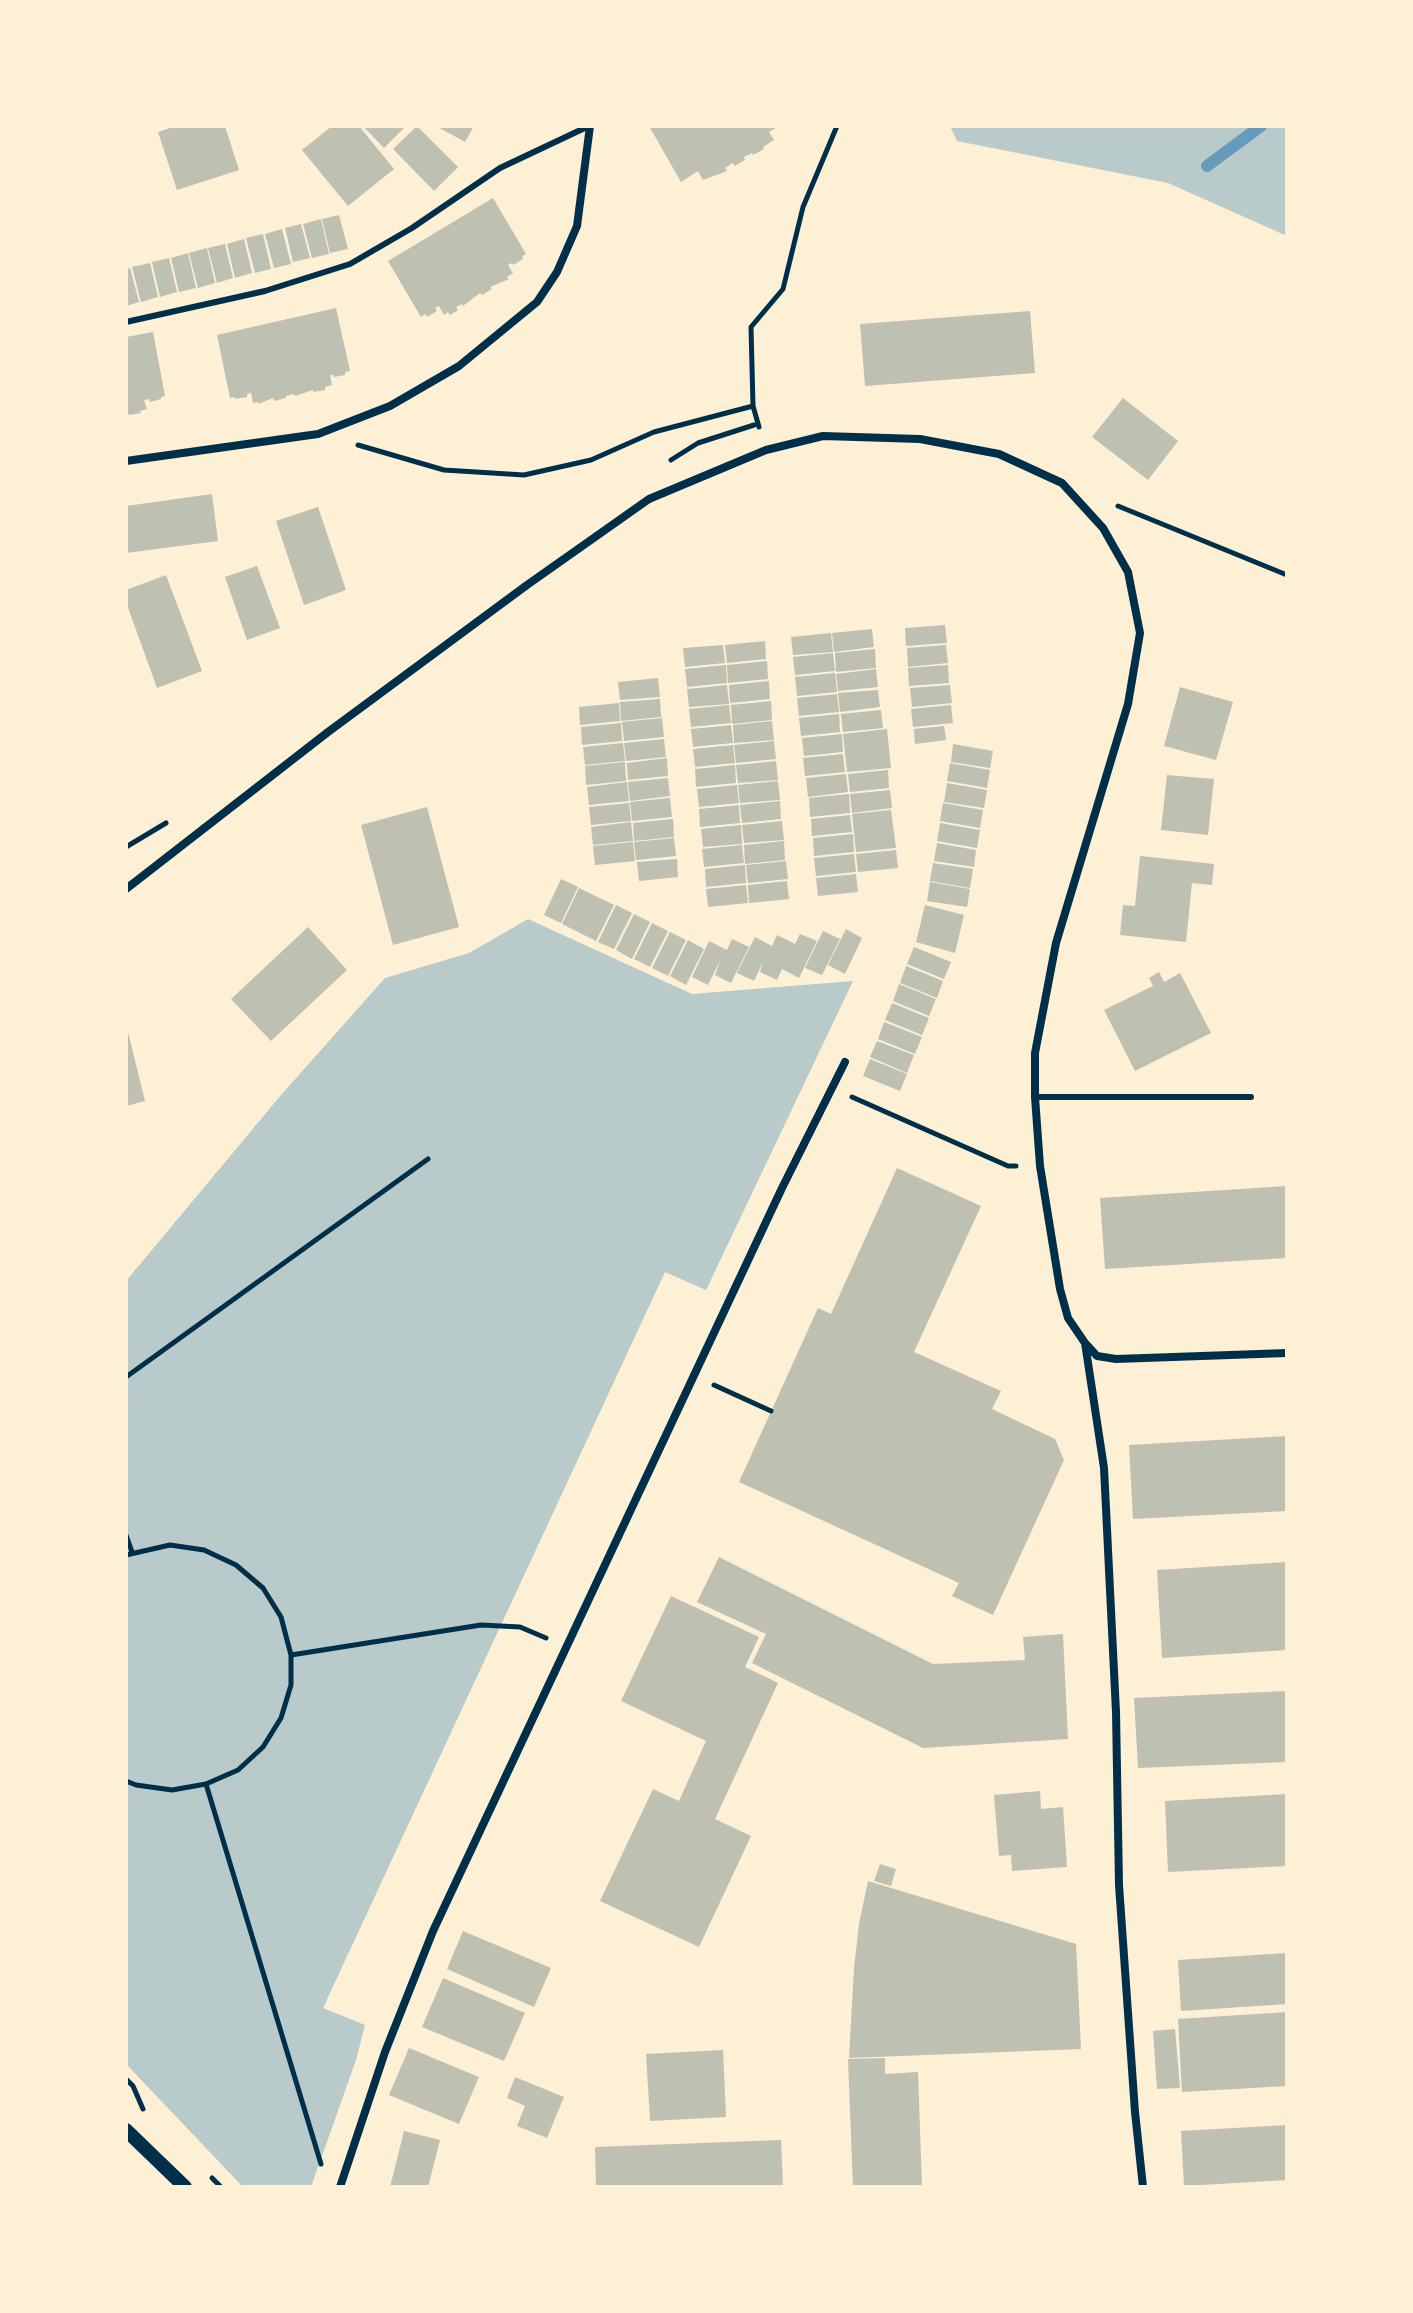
<!DOCTYPE html>
<style>
body{margin:0}
#map{position:relative;width:1413px;height:2313px;overflow:hidden;background:#fdf0d5;font-family:"PT Serif",serif}
canvas{display:block}
.frame{position:absolute;inset:0;border:128px solid #fdf0d5;pointer-events:none}
</style>
<div id="map">
<canvas width="1413" height="2313"></canvas>
<div class="frame"></div>
</div>
<script>
const g = document.querySelector('canvas').getContext('2d');
g.lineJoin = 'round';
function fill(path, color) {
  g.fillStyle = color;
  g.fill(path, 'evenodd');
}
function poly(rows) {
  const path = new Path2D();
  for (const r of rows) {
    path.moveTo(r[0], r[1]);
    for (let i = 2; i < r.length; i += 2) path.lineTo(r[i], r[i + 1]);
  }
  return path;
}
function strokePath(path, color, width, dash) {
  g.strokeStyle = color;
  g.lineWidth = width;
  g.lineCap = dash ? 'butt' : 'round';
  g.setLineDash(dash || []);
  g.stroke(path);
}
fill(poly([
 [950,126,1287,126,1287,236,1168,183,957,141],
 [528,919,692,994,853,981,706,1290,665,1272,323,2008,365,2025,356,2060,311,2187,243,2187,126,2064,126,1281,281,1095,385,978,469,953]
]), '#b9caca');
strokePath(poly([
 [1207,166,1261,126]
]), '#669bbc', 12);
fill(poly([
 [176,126,225,126,239,170,177,190,158,132],
 [332,126,359,126,394,169,348,206,302,150],
 [363,126,406,126,384,148],
 [417,126,458,167,434,191,393,149],
 [436,126,474,126,465,142],
 [649,126,779,126,769,132,774,140,763,147,764,149,753,155,752,153,744,157,745,160,735,166,733,163,725,168,727,171,703,180,698,171,681,182],
 [493,198,526,254,522,256,523,259,513,265,512,263,508,265,513,273,507,277,509,279,490,287,492,289,482,295,480,293,463,306,462,304,456,307,458,310,450,315,448,312,444,315,439,306,435,308,437,311,427,317,425,314,421,317,388,261],
 [339,215,348,249,330,253,322,219],
 [321,219,329,254,312,258,303,224],
 [301,224,310,258,293,262,285,228],
 [282,229,291,264,274,268,265,234],
 [263,234,271,269,255,273,246,238],
 [244,239,252,273,235,278,227,244],
 [225,244,233,278,217,283,208,248],
 [207,248,215,283,198,288,189,253],
 [188,253,196,288,179,292,171,258],
 [169,258,177,292,160,297,152,262],
 [150,263,158,297,141,302,132,267],
 [130,268,139,302,126,306,126,269],
 [336,308,350,371,345,372,345,375,334,377,333,375,330,375,332,385,325,387,325,390,313,392,313,390,295,396,294,394,286,396,286,398,274,401,273,398,258,404,258,402,253,403,251,393,247,394,247,397,235,399,235,397,230,398,217,335],
 [1030,311,1035,373,865,386,860,324],
 [153,332,165,396,161,397,161,399,150,402,149,399,144,400,147,409,140,411,141,413,129,415,128,413,126,413,126,337],
 [1123,398,1178,441,1148,480,1092,437],
 [212,494,218,541,126,553,126,506],
 [318,507,346,590,304,605,276,521],
 [257,566,280,628,247,640,225,577],
 [166,575,202,671,157,688,126,602,126,590],
 [945,625,947,643,906,646,905,628],
 [872,629,874,647,834,652,832,633],
 [831,633,833,652,793,655,791,637],
 [765,641,766,659,727,663,725,645],
 [723,645,725,663,685,667,683,648],
 [946,645,948,663,908,667,907,648],
 [875,649,876,668,836,672,835,653],
 [833,653,835,671,795,675,793,657],
 [767,661,768,679,728,683,727,665],
 [726,665,727,683,687,687,685,669],
 [948,665,949,683,909,686,908,668],
 [876,669,878,687,838,691,836,674],
 [835,673,837,692,797,696,795,677],
 [658,678,660,697,620,700,618,682],
 [769,681,770,699,730,703,729,685],
 [727,685,729,704,689,707,687,689],
 [950,685,952,703,912,707,910,688],
 [1180,687,1233,702,1216,760,1164,746],
 [878,690,880,707,840,712,838,693],
 [837,694,839,712,799,716,797,698],
 [660,699,661,717,621,721,620,702],
 [771,701,772,720,732,724,731,705],
 [619,703,620,721,580,725,579,707],
 [729,705,731,723,691,727,689,709],
 [951,705,953,723,913,727,911,709],
 [881,710,883,728,843,732,841,714],
 [839,714,840,732,801,736,799,718],
 [662,718,664,737,624,741,622,722],
 [772,721,774,740,734,743,733,725],
 [621,723,622,741,582,745,581,727],
 [731,725,733,743,693,747,691,729],
 [944,726,946,740,915,744,914,729],
 [887,729,891,768,847,772,843,734],
 [842,734,843,752,804,756,802,738],
 [664,739,666,757,626,761,624,743],
 [774,741,776,759,736,763,734,745],
 [623,743,625,761,585,765,583,747],
 [953,744,993,751,990,768,951,762],
 [733,745,735,763,695,767,693,749],
 [843,754,845,772,805,776,803,758],
 [667,758,668,776,628,780,627,763],
 [776,761,778,780,738,783,736,765],
 [625,762,626,781,586,785,585,766],
 [950,763,990,770,987,788,947,781],
 [735,765,736,783,696,787,695,769],
 [888,770,889,788,850,792,848,774],
 [846,774,848,792,808,797,806,778],
 [1167,775,1214,779,1208,835,1161,830],
 [668,778,670,796,630,801,628,782],
 [778,781,780,800,740,803,738,785],
 [627,782,629,801,589,805,587,787],
 [947,783,987,790,984,808,944,802],
 [737,785,739,803,699,807,697,789],
 [890,790,892,808,852,813,850,794],
 [849,794,850,813,810,817,809,798],
 [670,798,672,817,632,821,630,802],
 [780,801,781,819,742,823,740,805],
 [629,803,631,821,591,825,589,807],
 [943,803,983,810,980,828,940,821],
 [739,805,740,823,700,827,699,809],
 [427,807,459,927,393,945,361,825],
 [891,810,896,848,856,852,852,814],
 [850,815,852,832,812,836,811,819],
 [673,819,674,837,634,841,633,823],
 [782,821,784,840,744,843,742,825],
 [631,822,633,841,593,845,591,827],
 [940,823,980,830,977,848,937,841],
 [741,825,742,844,703,847,701,829],
 [853,834,854,852,814,856,813,838],
 [674,838,676,856,636,860,634,842],
 [784,841,785,860,745,864,744,845],
 [633,842,635,861,595,865,593,846],
 [937,843,976,850,974,867,934,861],
 [742,845,744,863,704,867,702,849],
 [896,850,898,868,858,872,856,854],
 [854,854,856,872,816,876,814,858],
 [1140,856,1214,864,1212,885,1192,883,1186,942,1120,935,1123,905,1135,906],
 [677,859,678,877,639,881,637,862],
 [786,861,788,879,748,883,746,865],
 [933,863,973,869,970,888,930,881],
 [745,865,746,883,706,887,705,869],
 [856,874,858,892,818,896,816,878],
 [561,879,578,887,561,923,544,915],
 [787,881,789,899,749,903,748,885],
 [930,882,970,889,967,907,927,901],
 [746,885,748,903,708,907,706,889],
 [579,888,614,905,596,941,562,924],
 [616,905,632,913,614,949,598,942],
 [925,905,964,915,955,953,916,942],
 [634,914,650,922,632,959,616,950],
 [652,923,668,931,650,967,634,959],
 [308,927,347,970,271,1041,231,999],
 [846,929,862,938,845,974,828,965],
 [823,931,840,939,822,975,805,968],
 [670,932,686,940,668,976,652,968],
 [800,934,817,941,799,978,782,969,777,980,760,972,763,962,754,981,737,973,755,937,772,946,777,935,795,944],
 [732,939,749,947,731,983,715,975,721,959,708,985,692,977,709,941,727,950],
 [688,940,704,949,686,985,670,976],
 [914,947,951,962,944,979,907,964],
 [906,966,943,981,937,998,900,983],
 [1159,972,1164,982,1180,973,1211,1033,1135,1071,1104,1010,1153,986,1149,978],
 [899,984,936,999,929,1016,893,1001],
 [892,1003,929,1018,922,1035,885,1020],
 [884,1022,922,1037,915,1054,878,1039],
 [126,1024,145,1101,126,1106],
 [877,1041,914,1055,907,1073,870,1057],
 [870,1059,907,1074,900,1091,863,1076],
 [897,1168,981,1206,914,1352,1001,1391,992,1409,1055,1439,1064,1460,993,1615,952,1596,959,1583,739,1482,818,1308,831,1314],
 [1287,1186,1287,1258,1105,1269,1100,1198],
 [1287,1436,1287,1511,1133,1519,1129,1445],
 [719,1557,933,1664,1025,1660,1023,1637,1063,1634,1068,1739,923,1748,752,1663,766,1634,697,1602],
 [1287,1562,1287,1650,1162,1658,1157,1570],
 [671,1596,759,1637,745,1667,778,1683,715,1819,751,1836,699,1947,600,1901,653,1789,679,1801,706,1741,621,1701],
 [1287,1691,1287,1762,1138,1768,1134,1698],
 [1040,1791,1041,1809,1063,1807,1067,1867,1012,1871,1011,1855,999,1856,994,1795],
 [1287,1794,1287,1866,1168,1872,1165,1801],
 [880,1864,896,1869,891,1886,874,1881],
 [868,1881,1076,1944,1081,2049,849,2058,854,1968,859,1924],
 [463,1931,551,1968,534,2007,447,1969],
 [1287,1953,1287,2004,1181,2011,1178,1960],
 [443,1978,525,2013,504,2061,422,2027],
 [1287,2012,1287,2086,1182,2092,1178,2019],
 [1175,2029,1180,2088,1157,2089,1153,2031],
 [409,2048,479,2077,459,2124,389,2095],
 [723,2050,726,2117,650,2121,646,2054],
 [885,2058,885,2074,918,2072,922,2187,853,2187,848,2059],
 [515,2077,564,2097,547,2138,517,2126,525,2106,507,2098],
 [1287,2125,1287,2180,1184,2186,1181,2131],
 [404,2131,440,2140,428,2187,390,2187],
 [781,2140,783,2187,596,2187,595,2147]
]), '#bec0b2');
strokePath(poly([
 [759,427,753,406,751,327,783,289,803,207,837,126],
 [358,445,444,470,524,475,591,460,654,432,753,406],
 [671,460,698,443,754,425],
 [1118,506,1287,575],
 [126,847,166,823],
 [852,1097,1008,1166,1016,1166],
 [126,1377,428,1159],
 [714,1385,771,1411],
 [126,1535,132,1552],
 [126,1555,170,1545,204,1550,236,1565,263,1588,281,1617,291,1655,291,1685,281,1718,263,1747,238,1770,206,1784,172,1790,136,1785,126,1781],
 [291,1655,481,1625,520,1627,546,1638],
 [206,1784,321,2164],
 [126,2079,133,2086,143,2109],
 [212,2178,221,2187]
]), '#003049', 5);
strokePath(poly([
 [126,322,265,291,350,264,412,228,500,168,589,126],
 [1035,1097,1251,1097]
]), '#003049', 6);
strokePath(poly([
 [126,461,318,434,390,406,459,366,537,302,557,272,577,226,590,126],
 [126,889,328,732,527,585,649,499,766,450,823,436,920,439,999,454,1062,483,1103,528,1128,572,1140,633,1128,704,1056,943,1035,1053,1035,1097,1040,1166,1060,1289,1068,1318,1085,1343,1104,1468,1116,1712,1119,1885,1135,2112,1143,2187],
 [1085,1343,1097,1356,1116,1359,1287,1353],
 [340,2187,385,2052,433,1931,782,1188,845,1062]
]), '#003049', 8);
strokePath(poly([
 [126,2130,185,2187]
]), '#003049', 14);
</script>
